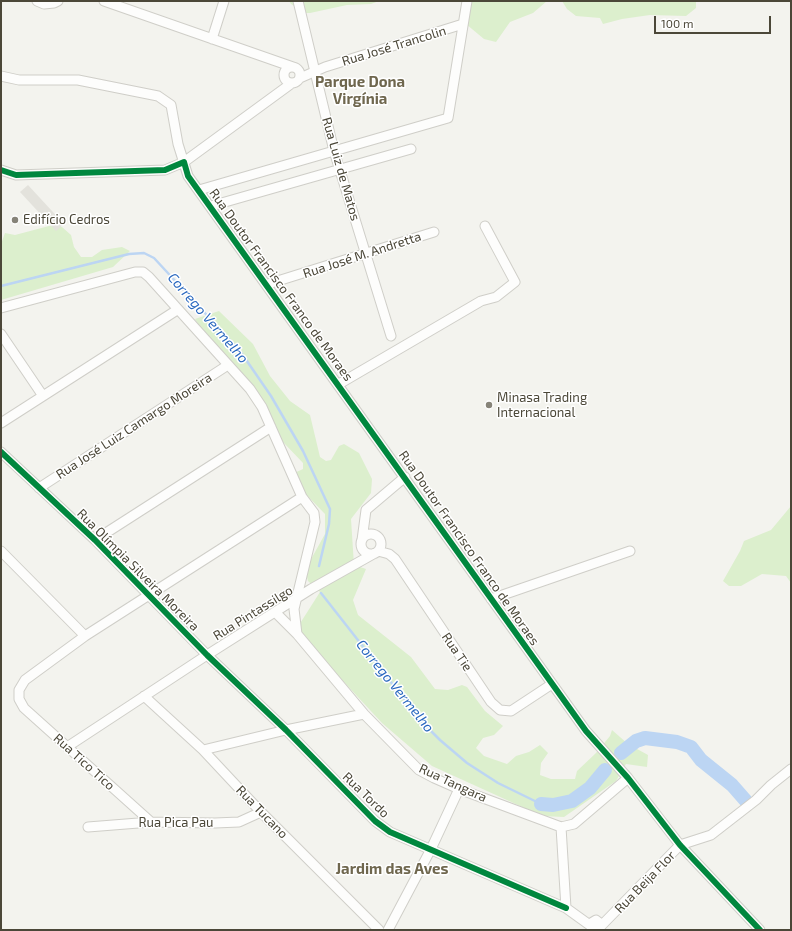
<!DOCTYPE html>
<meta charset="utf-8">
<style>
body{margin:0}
#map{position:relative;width:792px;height:931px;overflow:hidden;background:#f3f3ee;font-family:"Exo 2",sans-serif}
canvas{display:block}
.frame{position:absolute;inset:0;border:2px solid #4b4738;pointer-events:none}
.scale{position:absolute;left:654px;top:16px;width:117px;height:18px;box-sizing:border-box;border:2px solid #4b4738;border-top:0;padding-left:5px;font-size:12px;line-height:14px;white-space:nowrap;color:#4b4738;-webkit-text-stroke:3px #fff;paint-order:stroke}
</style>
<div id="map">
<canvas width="792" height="931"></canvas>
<div class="frame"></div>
<div class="scale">100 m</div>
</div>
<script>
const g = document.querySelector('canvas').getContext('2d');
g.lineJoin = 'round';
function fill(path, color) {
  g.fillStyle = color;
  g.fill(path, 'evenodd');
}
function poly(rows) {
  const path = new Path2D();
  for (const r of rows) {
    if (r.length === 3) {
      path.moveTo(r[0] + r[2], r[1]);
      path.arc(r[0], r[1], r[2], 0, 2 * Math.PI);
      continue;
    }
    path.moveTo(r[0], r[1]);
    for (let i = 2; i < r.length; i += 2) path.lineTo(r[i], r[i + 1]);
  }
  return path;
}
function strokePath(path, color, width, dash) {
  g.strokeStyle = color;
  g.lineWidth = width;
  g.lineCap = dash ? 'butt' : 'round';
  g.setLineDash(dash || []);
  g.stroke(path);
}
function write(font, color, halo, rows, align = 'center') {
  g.font = font + ' "Exo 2",sans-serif';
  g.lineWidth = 3;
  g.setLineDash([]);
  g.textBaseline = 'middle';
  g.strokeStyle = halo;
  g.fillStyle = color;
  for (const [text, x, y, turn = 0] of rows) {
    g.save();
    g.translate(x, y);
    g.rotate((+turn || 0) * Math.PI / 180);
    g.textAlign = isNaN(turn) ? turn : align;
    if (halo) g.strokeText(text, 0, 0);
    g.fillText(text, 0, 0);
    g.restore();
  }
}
fill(poly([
 [289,1,379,1,371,4,347,5,310,13,305,13,291,4],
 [473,1,547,1,533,13,510,22,496,42,484,39,466,24,466,12],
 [562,1,696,1,696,8,686,16,650,15,622,19,603,24,600,18,576,16,567,9],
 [49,226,62,227,71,235,74,247,81,257,92,257,102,250,122,247,130,251,113,267,1,300,1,244,5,233,15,235],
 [219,311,253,344,270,376,290,401,310,415,320,457,326,461,331,460,339,446,344,444,359,453,372,479,371,493,351,519,354,565,366,569,353,600,358,615,411,657,435,689,448,690,462,685,467,687,485,711,503,726,494,735,483,738,476,748,484,756,507,764,516,756,529,752,540,745,548,753,541,763,540,775,551,779,575,779,577,771,596,753,610,736,612,730,628,744,648,755,647,767,626,764,616,781,564,817,542,816,432,766,382,723,305,640,299,625,320,592,308,581,305,570,325,534,325,514,293,481,292,474,303,469,303,463,283,442,253,390,214,351,195,319],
 [791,506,791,583,786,576,762,574,741,586,729,586,723,581,740,551,744,541,771,530]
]), '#dcefcd');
fill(poly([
 [28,185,64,224,56,231,20,192]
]), '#e3e2dc');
strokePath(poly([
 [1,286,129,254,144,253,154,258,240,351,271,396,303,451,330,509,329,524,319,566],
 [321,593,423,723,440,740,467,763,498,783,541,804]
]), '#bcd5f3', 2.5);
strokePath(poly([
 [621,753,636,741,645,738,677,742,691,747,701,760,732,785,746,801],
 [541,804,553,805,572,801,590,788,605,770]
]), '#bcd5f3', 14);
const street = poly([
 [37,1,44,4,54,3,58,1],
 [104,1,293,67],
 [298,1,334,151,391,336],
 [212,39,224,1],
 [292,75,8],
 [1,76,19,80,78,80,158,96,171,105,178,144,188,176,586,731,628,778,680,845,760,930],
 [300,78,325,67,463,24],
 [1,170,16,175,165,170,184,162,292,83],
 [199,190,448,118,467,1],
 [211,206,411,149],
 [268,284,434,232],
 [1,308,135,272,143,272,149,277,250,389,262,407,302,497,314,513,315,522,294,609,297,634],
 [1,334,43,396],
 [339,384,481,301,496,297,515,282,485,226],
 [1,423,177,310],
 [1,452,95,540,207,655,286,730,375,821,390,832,566,908],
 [39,488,228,365],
 [371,544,10],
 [95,540,271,427],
 [362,540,366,510,405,477],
 [1,551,85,636],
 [378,551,389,554,395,559,491,702,500,710,511,711,552,684],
 [491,599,630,551],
 [275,612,297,634,364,714,419,770,434,778,459,789,561,827,574,824,628,778],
 [144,696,203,750,261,812,379,930],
 [67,747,207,655,311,589,375,553],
 [203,750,286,730,364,714],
 [151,822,24,708,19,699,19,690,25,680,85,636,302,497],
 [88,827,151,822,215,823,239,822,261,812],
 [561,827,566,908,591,926],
 [601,926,680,845,711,835,756,800,771,785,791,769],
 [388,930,431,849,459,789],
 [594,930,591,923,596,920,601,924,597,930]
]);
strokePath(street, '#cfcec8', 11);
strokePath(street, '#fdfdfc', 9);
strokePath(poly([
 [1,170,16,175,165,170,184,162,188,176,586,731,628,778,680,845,760,930],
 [1,452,95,540,207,655,286,730,375,821,390,832,566,908]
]), '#00873e', 6);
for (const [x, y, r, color] of [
 [15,220,4,"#868378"],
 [489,405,4,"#868378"]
]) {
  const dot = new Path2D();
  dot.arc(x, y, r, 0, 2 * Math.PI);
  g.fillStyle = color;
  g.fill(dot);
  strokePath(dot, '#fff', 1.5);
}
write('13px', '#4b4738', '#fff', [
 ["Rua José Trancolin",394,46,-17],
 ["Rua Luiz de Matos",341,169,74],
 ["Rua José M. Andretta",362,255,-18],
 ["Rua Doutor Francisco Franco de Moraes",281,285,54],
 ["Rua José Luiz Camargo Moreira",134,426,-33],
 ["Rua Doutor Francisco Franco de Moraes",469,548,55],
 ["Rua Olímpia Silveira Moreira",138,570,45],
 ["Rua Pintassilgo",253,613,-32],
 ["Rua Tie",457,652,56],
 ["Rua Tico Tico",84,762,42],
 ["Rua Tangara",453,783,25],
 ["Rua Tordo",366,795,44],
 ["Rua Tucano",262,812,46],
 ["Rua Pica Pau",176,823],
 ["Rua Beija Flor",645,882,-46]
]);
write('13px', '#4b4738', '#fff', [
 ["Edifício Cedros",23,220],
 ["Minasa Trading",497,398],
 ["Internacional",497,413]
], 'left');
write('italic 14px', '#2968bf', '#fff', [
 ["Corrego Vermelho",208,318,49],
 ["Corrego Vermelho",395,686,51]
]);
write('bold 15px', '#6f674e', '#fff', [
 ["Parque Dona",360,82],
 ["Virgínia",360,99],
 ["Jardim das Aves",392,869]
]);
</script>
